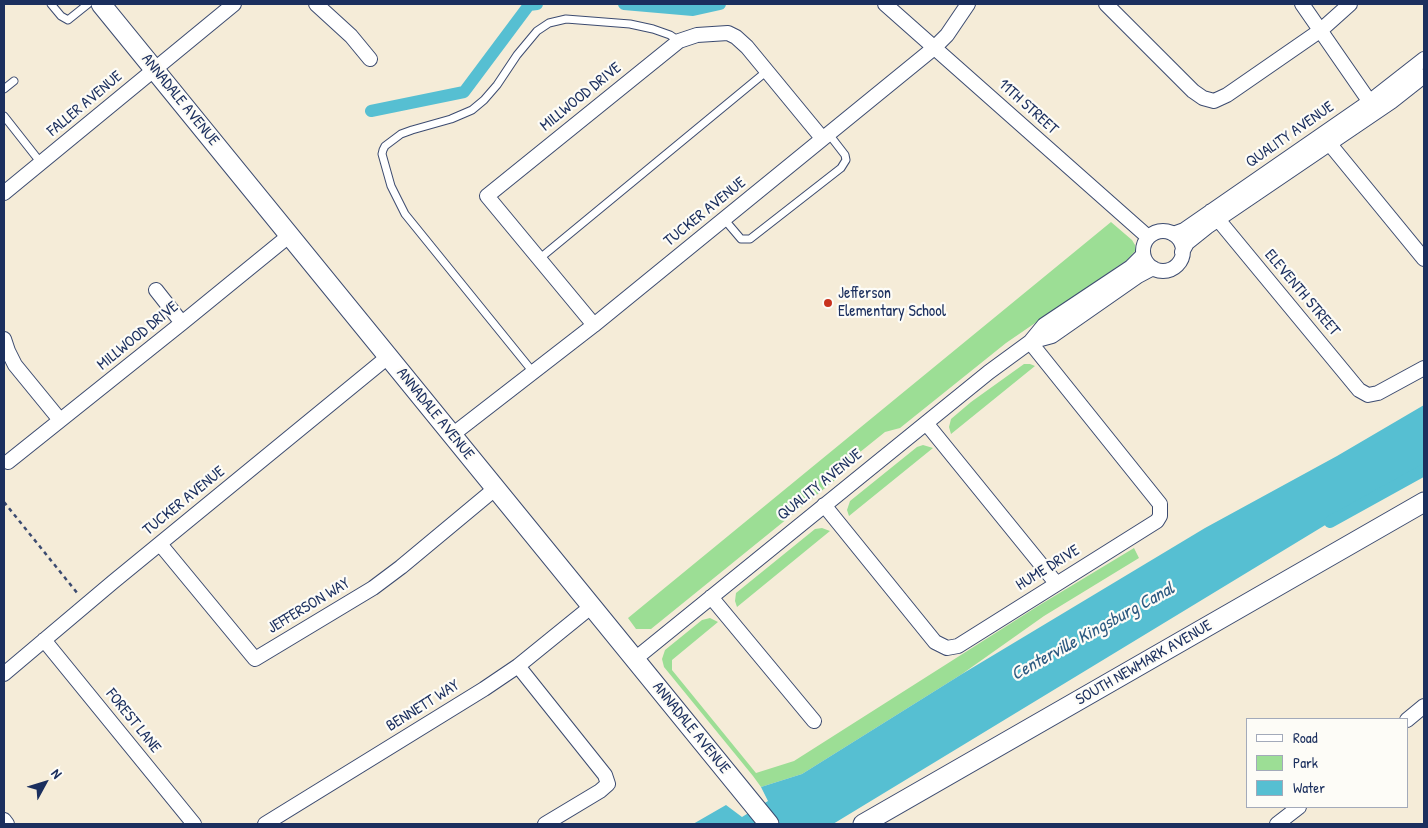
<!DOCTYPE html>
<style>
body{margin:0}
#map{position:relative;width:1428px;height:828px;overflow:hidden;background:#f5ecd8;font-family:"Patrick Hand",sans-serif}
canvas{display:block}
.frame{position:absolute;inset:0;border:5px solid #1b2f5e;pointer-events:none}
.legend{position:absolute;left:1246px;top:718px;width:162px;height:90px;box-sizing:border-box;background:#fdfcf7;border:1px solid #a3aaba;margin:0;padding:6px 9px;list-style:none;font-size:15px;color:#1b2f5e}
.legend li{display:flex;align-items:center;gap:10px;height:25px}
.legend b{width:25px;border:1px solid #a3aaba}
.north{position:absolute;left:20px;top:758px;width:50px;height:50px;-webkit-text-stroke:4px #fdfcf7;paint-order:stroke;rotate:51deg;font-size:14px;font-weight:700;line-height:20px;text-align:center;color:#1b2f5e}
.north::after{content:'';display:block;margin:auto;width:18px;height:22px;background:#1b2f5e;clip-path:polygon(50% 0,100% 100%,50% 72%,0 100%)}
</style>
<div id="map">
<canvas width="1428" height="828"></canvas>
<div class="frame"></div>
<ul class="legend">
<li><b style="height:6px;background:#fff"></b>Road</li>
<li><b style="height:14px;background:#9cde95"></b>Park</li>
<li><b style="height:14px;background:#56bfd2"></b>Water</li>
</ul>
<div class="north">N</div>
</div>
<script>
const g = document.querySelector('canvas').getContext('2d');
g.lineJoin = 'round';
function fill(path, color) {
  g.fillStyle = color;
  g.fill(path, 'evenodd');
}
function poly(rows) {
  const path = new Path2D();
  for (const r of rows) {
    if (r.length === 3) {
      path.moveTo(r[0] + r[2], r[1]);
      path.arc(r[0], r[1], r[2], 0, 2 * Math.PI);
      continue;
    }
    path.moveTo(r[0], r[1]);
    for (let i = 2; i < r.length; i += 2) path.lineTo(r[i], r[i + 1]);
  }
  return path;
}
function strokePath(path, color, width, dash) {
  g.strokeStyle = color;
  g.lineWidth = width;
  g.lineCap = dash ? 'butt' : 'round';
  g.setLineDash(dash || []);
  g.stroke(path);
}
function write(font, color, halo, rows, align = 'center') {
  g.font = font + ' "Patrick Hand",sans-serif';
  g.lineWidth = 4.5;
  g.setLineDash([]);
  g.textBaseline = 'middle';
  g.strokeStyle = halo;
  g.fillStyle = color;
  for (const [text, x, y, turn = 0] of rows) {
    g.save();
    g.translate(x, y);
    g.rotate((+turn || 0) * Math.PI / 180);
    g.textAlign = isNaN(turn) ? turn : align;
    if (halo) g.strokeText(text, 0, 0);
    g.fillText(text, 0, 0);
    g.restore();
  }
}
fill(poly([
 [1111,222,1132,240,1135,245,1136,250,1127,260,1006,343,900,428,885,432,844,465,835,480,651,629,636,629,628,618],
 [1024,364,1030,364,1035,366,951,434,949,427,951,419,971,402],
 [923,445,933,448,849,516,847,510,850,501,917,447],
 [822,528,830,531,737,607,735,601,736,593,815,529],
 [1134,548,1139,558,1044,616,962,674,802,774,761,787,753,776,664,667,662,659,665,650,702,620,710,618,718,622,672,660,672,670,756,773,794,761,1038,606]
]), '#9cde95');
fill(poly([
 [1424,405,1424,469,1378,493,833,824,693,824,726,805,742,817,768,801,761,787,802,774,962,674,1205,528,1337,456]
]), '#56bfd2');
strokePath(poly([
 [624,4,693,10,720,4],
 [371,111,464,92,529,5,537,4],
 [1330,522,1424,470]
]), '#56bfd2', 12);
const lane = poly([
 [51,4,61,16,68,20,88,4],
 [4,89,14,81],
 [4,116,41,163],
 [724,219,741,239,750,239,841,168,846,160,845,155,828,133],
 [539,259,767,71],
 [533,372,405,214,391,186,382,154,383,150,385,146,401,134,412,130,451,119,472,110,484,100,497,85,517,55,537,31,549,23,566,19,630,24,653,29,670,35,679,41]
]);
const street = poly([
 [316,4,351,36,370,59],
 [885,4,1148,237],
 [1106,4,1193,91,1203,98,1214,101,1227,95,1321,30,1350,4],
 [1302,4,1374,108],
 [1324,137,1424,259],
 [4,193,234,4],
 [1211,211,1359,390,1368,395,1378,393,1424,368],
 [1163,251,20],
 [1173,234,1184,230,1369,102,1424,59],
 [1182,252,1187,243,1207,227,1391,102,1424,76],
 [156,290,182,323],
 [594,325,487,196,679,41,697,35,728,33,736,37,747,47,822,138],
 [4,339,8,351,15,365,60,420],
 [1030,342,1052,336,1138,276,1153,268],
 [926,423,1056,583],
 [452,435,594,325,934,48,947,35,968,4],
 [8,462,182,323,290,235],
 [824,505,935,642,947,648,958,646,1157,521,1160,516,1160,504,1030,342],
 [160,544,255,659,373,588,401,567,496,488],
 [711,597,814,721],
 [44,640,194,824],
 [635,659,989,372,1030,342,1044,325,1131,267,1143,255],
 [518,666,605,775,608,784,600,791,545,824],
 [4,674,113,582,389,356],
 [1407,720,1424,706],
 [4,820,7,824],
 [265,824,484,689,518,666,592,606],
 [1277,824,1299,807]
]);
const secondary = poly([
 [101,4,769,824],
 [863,824,1424,502]
]);
strokePath(lane, '#3c4b70', 9);
strokePath(street, '#3c4b70', 16);
strokePath(secondary, '#3c4b70', 21);
strokePath(poly([
 [4,502,78,594]
]), '#3c4b70', 2.5, [4, 4]);
strokePath(lane, '#fff', 7);
strokePath(street, '#fff', 14);
strokePath(secondary, '#fff', 19);
for (const [x, y, r, color] of [
 [828,303,5,"#c8321e"]
]) {
  const dot = new Path2D();
  dot.arc(x, y, r, 0, 2 * Math.PI);
  g.fillStyle = color;
  g.fill(dot);
  strokePath(dot, '#fdfcf7', 2);
}
write('16px', '#1b2f5e', '#fdfcf7', [
 ["MILLWOOD DRIVE",581,97,-39],
 ["ANNADALE AVENUE",180,100,51],
 ["FALLER AVENUE",85,104,-40],
 ["11TH STREET",1028,107,42],
 ["QUALITY AVENUE",1290,135,-35],
 ["TUCKER AVENUE",705,212,-39],
 ["ELEVENTH STREET",1302,293,50],
 ["MILLWOOD DRIVE",138,336,-39],
 ["ANNADALE AVENUE",435,414,51],
 ["QUALITY AVENUE",820,485,-39],
 ["TUCKER AVENUE",184,501,-39],
 ["HUME DRIVE",1048,568,-32],
 ["JEFFERSON WAY",309,606,-31],
 ["SOUTH NEWMARK AVENUE",1144,663,-30],
 ["BENNETT WAY",423,706,-32],
 ["FOREST LANE",133,721,51],
 ["ANNADALE AVENUE",691,728,51]
]);
write('16px', '#1b2f5e', '#fdfcf7', [
 ["Jefferson",838,294],
 ["Elementary School",838,312]
], 'left');
write('italic 18px', '#2d5a81', '#fdfcf7', [
 ["Centerville Kingsburg Canal",1093,632,-29]
]);
</script>
